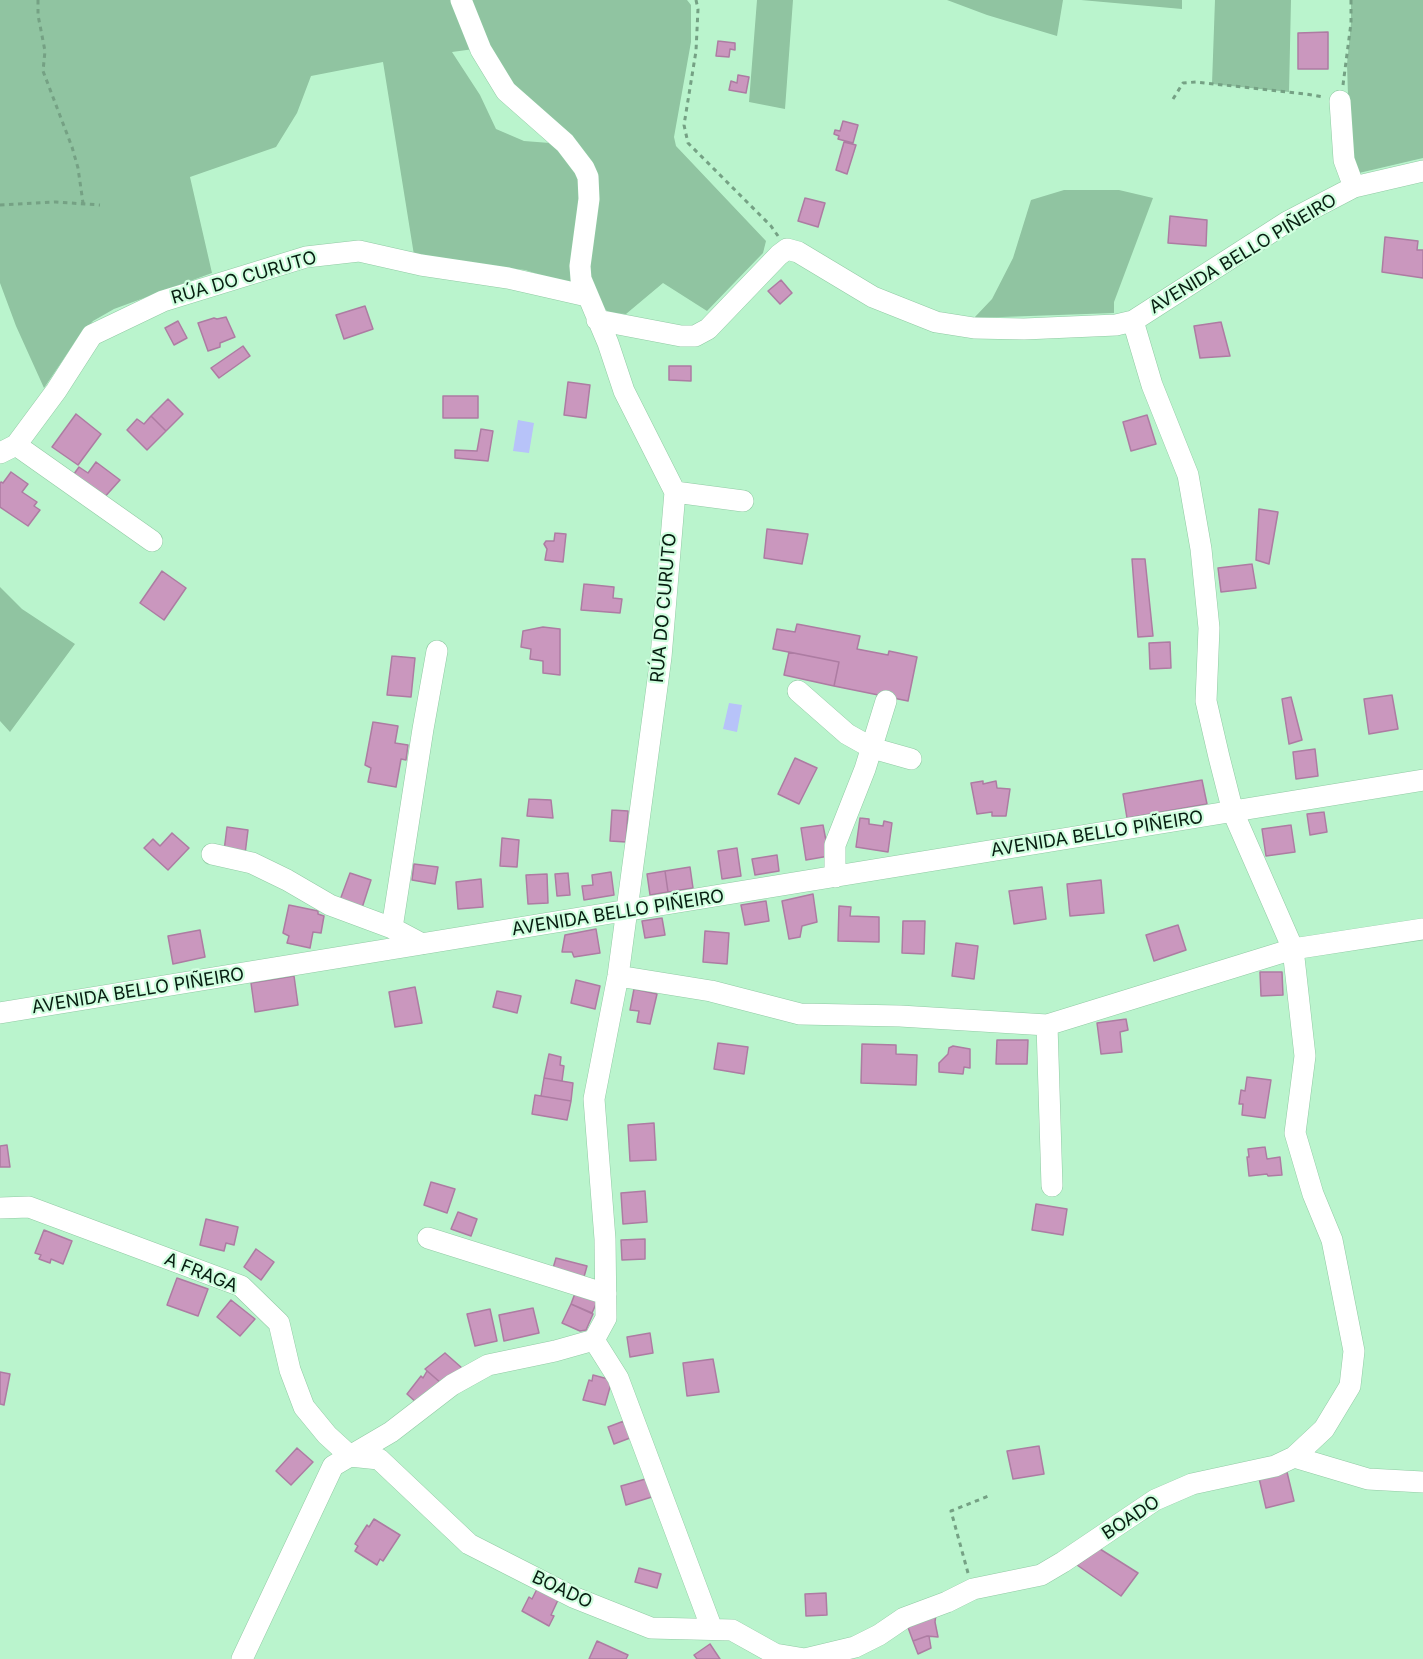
<!DOCTYPE html>
<meta charset="utf-8">
<style>
body{margin:0}
canvas{display:block;background:#baf4cd}
</style>
<canvas width="1423" height="1659"></canvas>
<script>
const g = document.querySelector('canvas').getContext('2d');
g.lineJoin = 'round';
function fill(path, color) {
  g.fillStyle = color;
  g.fill(path, 'evenodd');
}
function poly(rows) {
  const path = new Path2D();
  for (const r of rows) {
    path.moveTo(r[0], r[1]);
    for (let i = 2; i < r.length; i += 2) path.lineTo(r[i], r[i + 1]);
  }
  return path;
}
function strokePath(path, color, width, dash) {
  g.strokeStyle = color;
  g.lineWidth = width;
  g.lineCap = dash ? 'butt' : 'round';
  g.setLineDash(dash || []);
  g.stroke(path);
}
function write(font, color, halo, rows, align = 'center') {
  g.font = font + ' Inter,sans-serif';
  g.lineWidth = 4.5;
  g.setLineDash([]);
  g.textBaseline = 'middle';
  g.strokeStyle = halo;
  g.fillStyle = color;
  for (const [text, x, y, turn = 0] of rows) {
    g.save();
    g.translate(x, y);
    g.rotate((+turn || 0) * Math.PI / 180);
    g.textAlign = isNaN(turn) ? turn : align;
    if (halo) g.strokeText(text, 0, 0);
    g.fillText(text, 0, 0);
    g.restore();
  }
}
fill(poly([
 [0,0,451,0,474,49,452,52,480,95,496,129,524,141,550,143,580,168,575,286,525,270,448,261,414,255,383,62,311,76,297,113,276,147,190,177,212,273,114,309,93,321,77,339,44,388,16,326,0,283],
 [467,0,687,0,691,5,691,42,674,137,676,146,766,241,763,253,707,311,663,283,626,314,609,313,594,297,586,279,594,197,508,80],
 [757,0,793,0,785,109,749,102],
 [947,0,1063,0,1057,36,987,15],
 [1081,0,1182,0,1182,9],
 [1215,0,1291,0,1289,92,1212,84],
 [1351,0,1423,0,1423,158,1359,173,1350,159,1347,64,1351,23],
 [1064,190,1119,190,1153,198,1114,302,1114,313,974,318,992,299,1013,258,1031,200],
 [0,587,22,609,75,644,10,732,0,721]
]), '#90c4a1');
fill(poly([
 [518,420,534,423,529,453,513,451],
 [729,703,742,705,737,732,723,729]
]), '#b7c3f9');
const building = poly([
 [1328,32,1328,69,1298,69,1298,33,1328,32],
 [718,41,735,43,735,50,730,49,729,57,716,56,718,41],
 [738,75,749,77,746,93,729,90,731,81,737,83,738,75],
 [843,121,858,125,853,143,838,139,839,136,834,134,835,130,840,131,843,121],
 [844,142,856,145,847,174,836,170,844,142],
 [805,198,825,203,818,227,798,221,805,198],
 [1170,216,1207,220,1206,246,1168,243,1170,216],
 [1385,237,1418,241,1417,250,1423,250,1423,278,1382,272,1385,237],
 [781,280,792,293,780,304,768,291,781,280],
 [365,306,373,329,344,339,336,315,365,306],
 [226,317,235,337,220,343,220,347,208,351,198,323,214,318,217,319,226,317],
 [178,321,187,338,174,345,165,328,178,321],
 [1221,322,1230,356,1200,358,1194,326,1221,322],
 [243,346,250,356,219,378,211,368,243,346],
 [669,366,691,366,691,381,669,380,669,366],
 [568,382,590,385,586,418,564,415,568,382],
 [443,396,478,396,478,418,443,418,443,396],
 [168,399,183,414,166,431,151,416,168,399],
 [76,414,101,434,78,465,52,447,76,414],
 [1147,415,1156,444,1131,451,1123,422,1147,415],
 [151,416,166,431,147,450,127,430,137,419,144,424,151,416],
 [481,429,493,431,488,461,455,458,455,450,477,451,481,429],
 [96,462,120,480,102,500,71,478,79,467,88,473,96,462],
 [11,472,28,484,22,492,37,502,34,506,40,510,28,526,0,507,0,483,1,482,3,483,11,472],
 [1259,509,1278,512,1269,564,1256,560,1259,509],
 [767,529,808,534,802,564,764,558,767,529],
 [555,533,566,534,563,562,545,560,547,549,544,544,546,541,554,541,555,533],
 [1132,559,1145,559,1153,636,1138,637,1132,559],
 [1252,564,1256,588,1221,592,1218,568,1252,564],
 [162,571,186,588,164,620,140,603,162,571],
 [584,584,614,587,613,598,622,599,620,613,581,610,584,584],
 [797,624,860,636,857,649,888,655,889,651,917,657,908,701,834,686,839,662,773,649,777,629,795,632,797,624],
 [543,627,560,629,560,675,543,673,543,661,530,659,531,649,521,647,523,631,543,627],
 [1170,642,1171,668,1150,669,1149,643,1170,642],
 [789,652,839,662,834,686,784,675,789,652],
 [392,656,415,658,411,697,387,695,392,656],
 [1392,695,1398,729,1369,734,1364,699,1392,695],
 [1291,697,1302,740,1289,744,1282,699,1291,697],
 [373,722,398,726,395,743,408,745,406,760,401,759,396,787,368,782,371,768,365,765,373,722],
 [1315,749,1318,776,1296,779,1293,752,1315,749],
 [795,758,817,768,799,804,778,794,795,758],
 [1202,780,1207,804,1127,818,1123,794,1202,780],
 [983,781,983,784,996,781,997,788,1010,789,1006,816,992,816,992,812,977,814,971,783,983,781],
 [529,799,551,800,553,818,527,816,529,799],
 [612,810,628,811,626,842,610,841,612,810],
 [1324,812,1327,832,1310,835,1307,814,1324,812],
 [860,818,869,819,869,824,883,826,884,821,892,823,888,852,856,847,860,818],
 [823,825,829,856,806,860,801,828,823,825],
 [1291,825,1295,852,1266,856,1262,829,1291,825],
 [227,827,248,830,245,854,224,851,227,827],
 [172,833,189,848,168,870,144,848,153,839,160,846,172,833],
 [502,838,519,840,517,867,500,866,502,838],
 [737,848,741,876,722,879,718,851,737,848],
 [777,855,779,871,755,875,752,859,777,855],
 [414,864,438,867,435,884,412,880,414,864],
 [690,867,693,888,668,892,665,871,690,867],
 [665,871,668,892,650,895,647,874,665,871],
 [611,872,614,895,584,900,582,886,593,885,592,875,611,872],
 [350,873,371,880,362,908,340,900,350,873],
 [568,873,570,895,557,896,555,874,568,873],
 [547,874,548,903,528,904,526,875,547,874],
 [481,879,483,907,458,909,456,882,481,879],
 [1101,880,1104,913,1070,916,1067,884,1101,880],
 [1042,887,1046,919,1014,924,1009,891,1042,887],
 [813,894,817,922,802,926,800,937,789,939,782,901,813,894],
 [766,901,769,921,745,925,741,905,766,901],
 [289,905,318,911,318,914,324,916,321,933,313,932,310,948,287,943,289,936,283,933,289,905],
 [839,906,851,907,850,916,879,917,879,942,838,941,839,906],
 [662,918,665,935,645,938,642,921,662,918],
 [903,921,925,921,924,954,902,953,903,921],
 [1178,925,1186,950,1154,961,1146,935,1178,925],
 [596,929,600,953,574,957,572,952,562,952,565,935,596,929],
 [200,930,205,957,173,964,168,936,200,930],
 [705,931,729,933,727,964,703,962,705,931],
 [956,943,978,946,974,979,952,976,956,943],
 [1260,972,1282,972,1283,995,1261,996,1260,972],
 [294,976,298,1005,255,1012,251,983,294,976],
 [576,980,600,986,595,1009,571,1003,576,980],
 [415,987,422,1023,395,1027,389,992,415,987],
 [634,989,657,994,650,1024,637,1022,639,1011,630,1010,634,989],
 [497,991,521,996,517,1013,493,1007,497,991],
 [1126,1019,1128,1030,1120,1032,1122,1052,1101,1054,1097,1023,1126,1019],
 [997,1040,1028,1040,1027,1064,996,1064,997,1040],
 [718,1043,748,1047,744,1074,714,1069,718,1043],
 [862,1044,896,1045,896,1054,917,1055,916,1085,861,1083,862,1044],
 [953,1046,970,1049,970,1068,964,1067,963,1074,939,1072,939,1063,948,1054,949,1048,953,1046],
 [549,1054,561,1057,560,1065,564,1066,562,1081,544,1078,549,1054],
 [1247,1077,1271,1080,1265,1118,1242,1115,1243,1104,1239,1104,1241,1090,1245,1091,1247,1077],
 [544,1078,573,1083,571,1101,541,1096,544,1078],
 [535,1095,571,1101,567,1120,532,1114,535,1095],
 [654,1123,656,1160,630,1161,628,1125,654,1123],
 [7,1145,10,1167,0,1167,0,1146,7,1145],
 [1265,1147,1267,1159,1280,1157,1282,1175,1268,1176,1267,1174,1249,1176,1247,1157,1249,1157,1248,1149,1265,1147],
 [431,1182,455,1189,447,1213,424,1205,431,1182],
 [645,1191,647,1222,623,1224,621,1193,645,1191],
 [1036,1204,1067,1209,1063,1235,1032,1230,1036,1204],
 [458,1212,477,1219,471,1236,451,1229,458,1212],
 [206,1219,238,1227,234,1245,226,1243,224,1251,200,1245,206,1219],
 [44,1230,72,1241,63,1264,51,1259,50,1263,39,1259,41,1255,35,1253,44,1230],
 [645,1239,645,1259,622,1260,621,1240,645,1239],
 [256,1249,274,1262,261,1280,244,1267,256,1249],
 [556,1258,587,1266,582,1284,551,1275,556,1258],
 [177,1278,208,1289,198,1316,167,1305,177,1278],
 [577,1288,600,1295,592,1313,571,1304,577,1288],
 [231,1300,255,1319,240,1336,217,1317,231,1300],
 [571,1304,593,1314,586,1330,580,1331,562,1323,571,1304],
 [533,1308,539,1333,504,1341,499,1315,533,1308],
 [490,1309,497,1341,475,1346,467,1314,490,1309],
 [650,1333,653,1353,630,1357,627,1337,650,1333],
 [445,1353,462,1368,441,1383,425,1369,445,1353],
 [713,1359,719,1392,687,1396,683,1363,713,1359],
 [427,1371,441,1383,419,1405,407,1394,421,1376,423,1378,427,1371],
 [0,1372,10,1374,4,1405,0,1404,0,1372],
 [593,1375,612,1380,605,1405,583,1400,589,1380,592,1381,593,1375],
 [624,1421,630,1438,614,1444,608,1427,624,1421],
 [1039,1446,1044,1474,1013,1479,1007,1451,1039,1446],
 [297,1448,313,1462,291,1485,276,1471,297,1448],
 [1287,1472,1294,1501,1266,1508,1259,1478,1287,1472],
 [649,1478,655,1496,626,1505,621,1486,649,1478],
 [374,1519,400,1535,383,1561,380,1559,377,1565,355,1551,358,1546,355,1544,367,1525,369,1527,374,1519],
 [1100,1549,1138,1573,1121,1596,1077,1565,1100,1549],
 [639,1568,661,1574,657,1588,635,1582,639,1568],
 [537,1589,558,1600,551,1615,554,1616,549,1626,522,1611,529,1597,532,1599,537,1589],
 [826,1593,827,1615,806,1616,805,1594,826,1593],
 [936,1614,935,1622,938,1637,927,1636,913,1641,906,1622,936,1614],
 [927,1636,929,1636,931,1648,918,1654,913,1641,927,1636],
 [597,1641,628,1655,626,1659,589,1659,597,1641],
 [710,1644,720,1659,697,1659,694,1655,710,1644]
]);
fill(building, '#ca97be');
strokePath(building, '#ad7ca2', 1.5);
const minor = poly([
 [1340,101,1344,160,1354,187],
 [597,320,681,336,695,336,708,329,779,255,787,249,798,252,873,297,936,322,974,328,1024,329,1116,325,1133,321],
 [16,445,152,541],
 [0,453,16,445,56,391,92,335,163,301,306,257,359,251,421,265,508,278,587,296],
 [675,492,743,501],
 [798,691,847,734,872,748,911,759],
 [212,854,252,863,287,880,330,905,392,928],
 [835,877,835,845,865,769,886,701],
 [422,944,392,928,423,729,437,651],
 [618,976,711,991,800,1014,900,1016,1047,1025,1293,949,1423,929],
 [0,1013,1423,780],
 [1047,1025,1052,1186],
 [0,1208,29,1207,241,1286,279,1323,290,1370,304,1407,327,1435,350,1456,379,1459,469,1544,573,1597,651,1628,732,1630,775,1654,805,1659],
 [428,1238,606,1294],
 [594,1340,618,1378,712,1629],
 [1294,1457,1324,1429,1350,1386,1354,1351,1332,1240,1313,1194,1295,1133,1305,1056,1293,949,1233,812,1219,757,1206,701,1209,628,1201,549,1188,475,1152,385,1133,321,1287,222,1354,187,1423,171],
 [242,1659,333,1466,391,1432,452,1385,488,1365,555,1351,594,1340,606,1318,605,1239,594,1099,618,976,661,657,675,492,624,391,608,343,581,279,580,266,589,199,588,177,584,168,565,143,506,91,481,50,461,0],
 [805,1659,855,1647,879,1635,904,1618,947,1602,973,1589,1041,1575,1063,1562,1155,1500,1192,1484,1275,1466,1294,1457,1368,1479,1423,1482]
]);
strokePath(minor, '#91caa4', 22);
strokePath(poly([
 [38,0,38,15,45,51,43,71,72,147,78,168,83,203],
 [696,0,698,9,696,51,684,125,688,143,771,226,778,236],
 [1343,85,1351,23,1351,0],
 [1173,99,1183,83,1196,82,1306,94,1323,97],
 [0,205,56,202,100,205],
 [968,1573,951,1511,991,1495]
]), '#75a184', 3, [4.5, 4.5]);
strokePath(minor, '#fff', 21);
write('18px', '#071e11', '#d0fedf', [
 ["AVENIDA BELLO PIÑEIRO",1243,254,-31],
 ["RÚA DO CURUTO",244,278,-16],
 ["RÚA DO CURUTO",664,608,-85],
 ["AVENIDA BELLO PIÑEIRO",1097,834,-9],
 ["AVENIDA BELLO PIÑEIRO",618,913,-9],
 ["AVENIDA BELLO PIÑEIRO",138,991,-9],
 ["A FRAGA",201,1273,22],
 ["BOADO",1131,1518,-33],
 ["BOADO",562,1590,25]
]);
</script>
